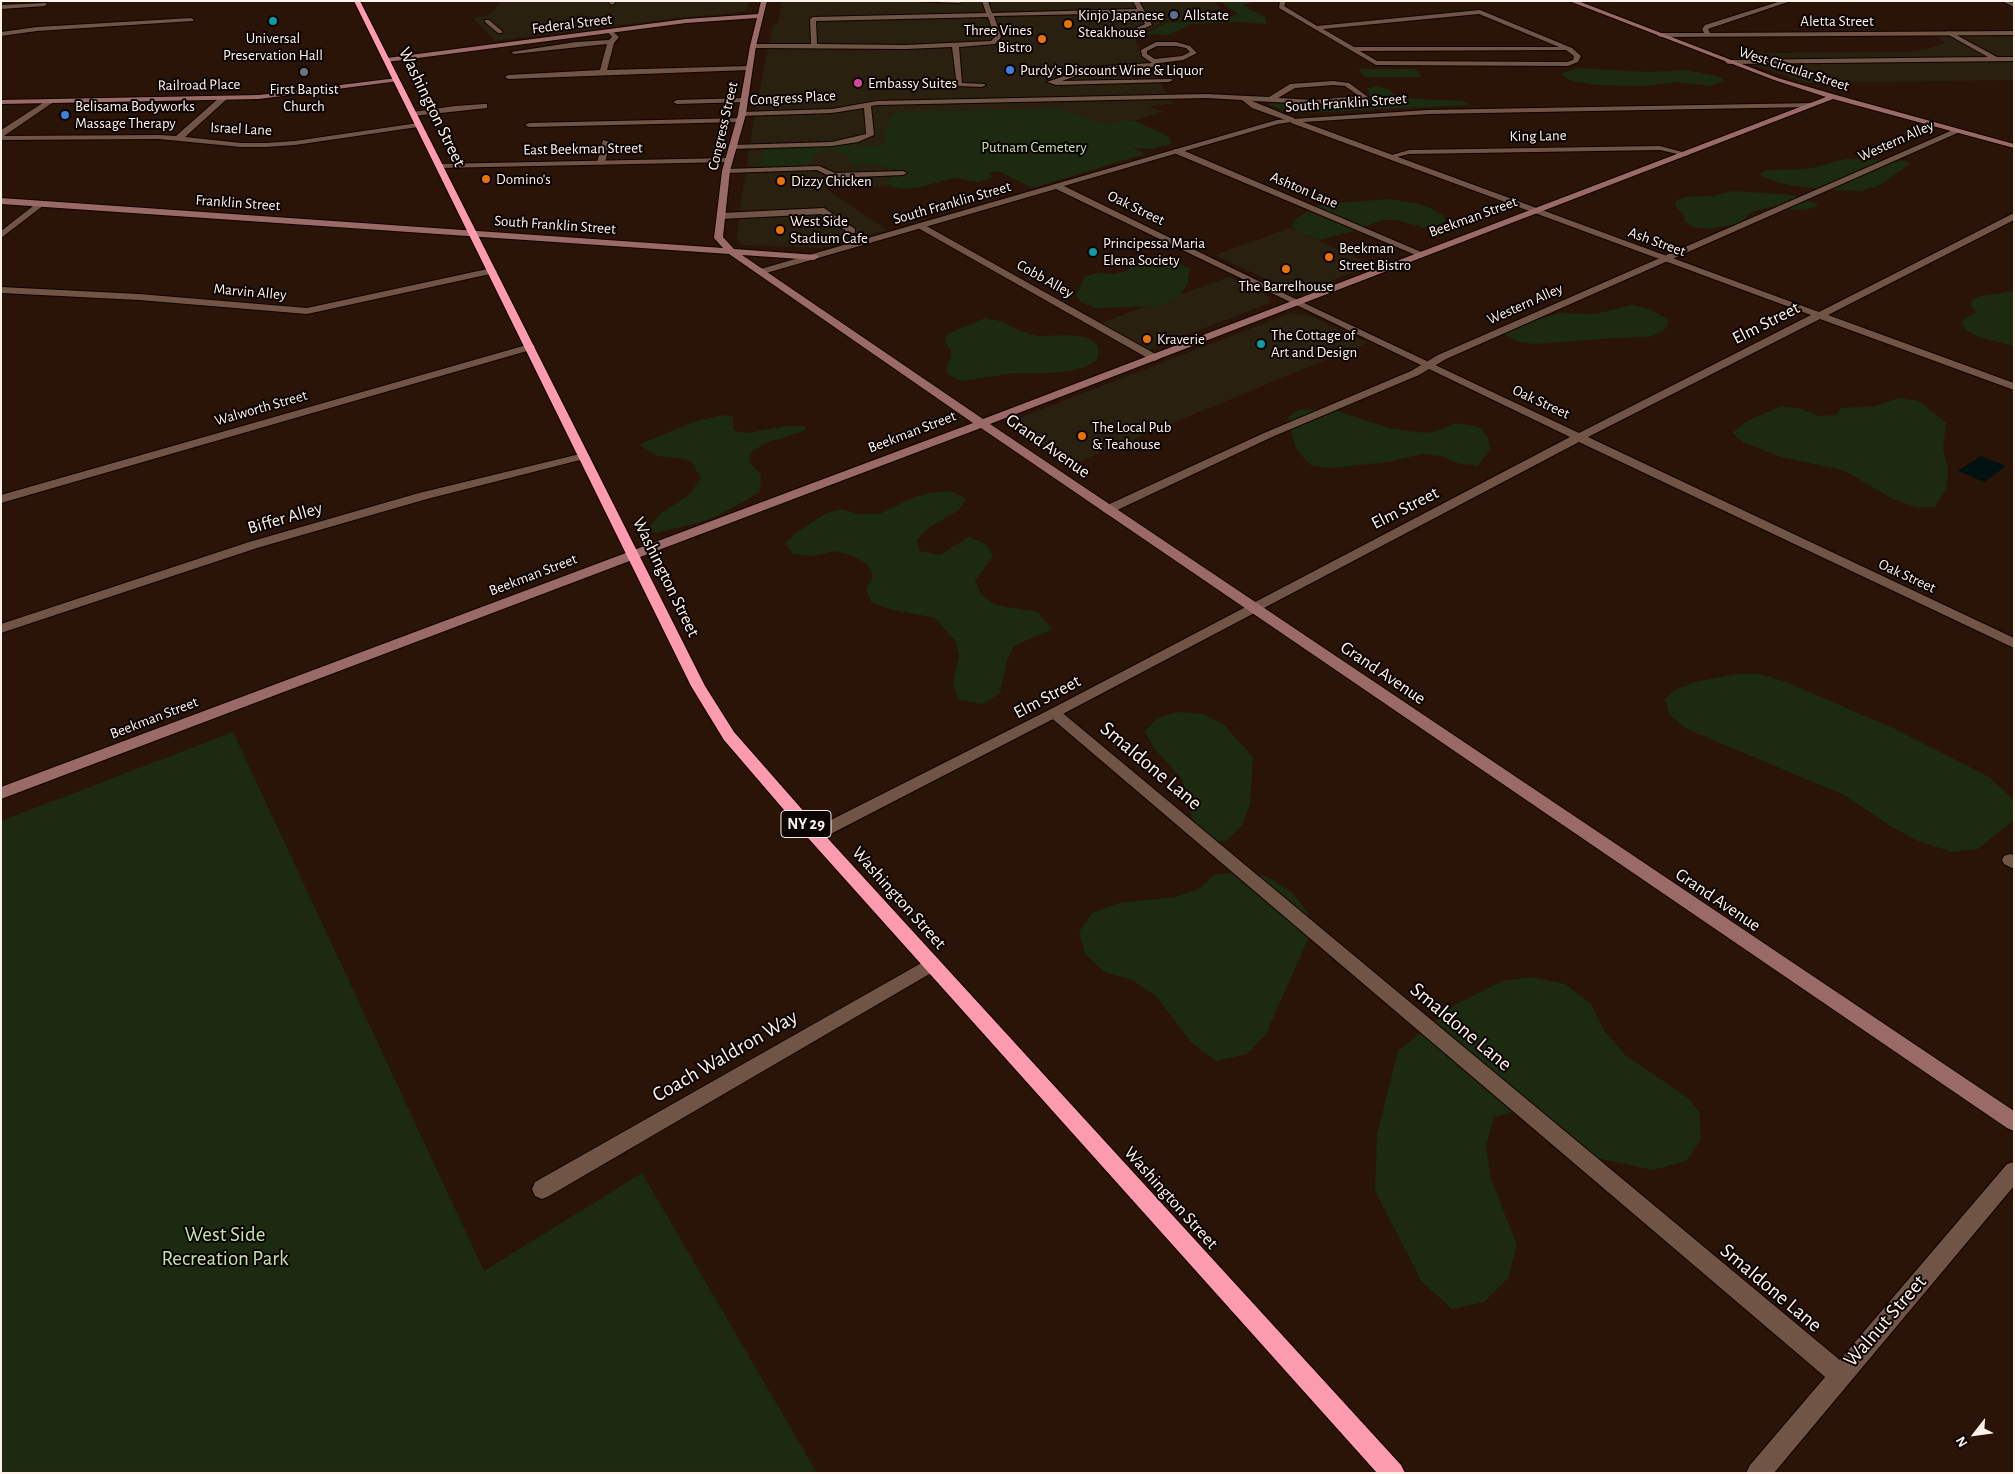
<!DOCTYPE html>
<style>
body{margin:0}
#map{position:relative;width:2015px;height:1474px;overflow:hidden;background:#2a1408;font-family:"Alegreya Sans",sans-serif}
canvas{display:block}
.frame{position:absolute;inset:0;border:2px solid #fff2eb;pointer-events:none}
.north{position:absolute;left:1950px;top:1409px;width:50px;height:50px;-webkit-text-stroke:4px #0c0402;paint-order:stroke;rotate:240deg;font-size:14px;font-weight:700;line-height:20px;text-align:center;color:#fff2eb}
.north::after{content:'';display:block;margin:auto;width:18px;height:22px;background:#fff2eb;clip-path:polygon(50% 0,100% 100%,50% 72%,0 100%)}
</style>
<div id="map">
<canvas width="2015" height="1474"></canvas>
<div class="frame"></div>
<div class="north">N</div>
</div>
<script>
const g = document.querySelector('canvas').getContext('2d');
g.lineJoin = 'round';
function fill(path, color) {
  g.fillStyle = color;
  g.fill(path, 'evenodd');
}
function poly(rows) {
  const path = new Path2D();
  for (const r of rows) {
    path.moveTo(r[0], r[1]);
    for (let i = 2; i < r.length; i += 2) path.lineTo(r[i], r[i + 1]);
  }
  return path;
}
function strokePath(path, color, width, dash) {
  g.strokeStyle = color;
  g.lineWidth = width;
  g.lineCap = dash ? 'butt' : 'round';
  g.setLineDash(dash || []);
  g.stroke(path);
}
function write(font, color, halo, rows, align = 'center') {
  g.font = font + ' "Alegreya Sans",sans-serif';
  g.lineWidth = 4;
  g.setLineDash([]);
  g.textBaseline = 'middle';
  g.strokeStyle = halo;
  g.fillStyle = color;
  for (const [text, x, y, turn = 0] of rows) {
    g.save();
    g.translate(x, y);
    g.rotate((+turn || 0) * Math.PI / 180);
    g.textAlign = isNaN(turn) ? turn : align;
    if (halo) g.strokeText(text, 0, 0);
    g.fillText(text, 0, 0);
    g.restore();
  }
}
fill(poly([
 [500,1,750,1,746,11,737,13,688,17,495,41,473,18,488,15,496,9],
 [782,1,1215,1,1228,19,1164,21,1150,30,1131,34,1173,104,1148,106,1164,112,1094,132,899,112,902,186,825,188,887,230,821,248,746,245,741,244,737,239,739,213,755,113,773,25,778,23],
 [1934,35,2014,35,2014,80,1806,83,1732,58,1755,57,1751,53,1907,52,1926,49,1945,43],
 [1290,228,1373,265,1308,289,1296,290,1283,287,1215,255],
 [1229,277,1265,294,1269,297,1269,303,1148,350,1100,323],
 [1291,313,1311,316,1367,343,1071,465,1017,427,1019,419,1024,416]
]), '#292010');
fill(poly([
 [1219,1,1257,1,1243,5,1265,17,1267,24,1238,22,1192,24,1169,35,1146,34,1165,23,1227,18,1238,14],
 [1577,68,1649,72,1686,70,1721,77,1723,81,1710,86,1677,82,1644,86,1596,85,1572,81,1560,74],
 [1358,69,1416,69,1422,77,1364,77],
 [1377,86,1388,89,1395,95,1404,98,1461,101,1468,103,1468,105,1306,113,1281,110,1270,105,1270,104,1276,103,1308,104,1365,102,1369,101,1370,97,1368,88],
 [1058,109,1106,124,1117,123,1123,120,1135,121,1164,134,1170,139,1171,144,1151,149,1133,148,1145,154,1032,188,998,171,989,173,993,177,978,182,954,178,920,187,905,189,892,187,885,182,898,174,896,169,873,164,852,165,847,155,835,150,817,153,807,166,767,167,758,164,765,150,777,147,817,144,882,146,886,141,885,130,891,116,899,112],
 [1845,159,1899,160,1911,163,1880,185,1861,191,1833,190,1788,185,1762,177,1760,173,1767,170,1808,169],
 [1733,191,1792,195,1818,204,1814,208,1800,210,1770,207,1751,212,1741,222,1732,225,1709,229,1693,227,1685,222,1684,216,1675,205,1676,200,1686,197,1712,196],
 [1389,199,1419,204,1430,208,1443,215,1445,221,1437,226,1425,228,1397,220,1382,220,1354,231,1319,240,1296,231,1292,226,1295,220,1313,207,1324,204],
 [1153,257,1169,259,1191,269,1188,276,1188,283,1180,296,1171,301,1158,306,1095,308,1082,302,1076,296,1085,276,1098,273,1114,274,1127,271,1132,264,1141,259],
 [2014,291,2014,346,1979,337,1966,330,1961,322,1967,317,1976,313,1971,306,1972,300,1980,296],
 [1632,305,1650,309,1668,320,1667,327,1660,333,1649,337,1614,338,1533,344,1515,341,1504,334,1510,327,1560,313,1595,314],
 [985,318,1000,321,1023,332,1038,336,1072,335,1088,338,1097,345,1099,352,1097,360,1085,367,1069,371,1051,373,1015,373,961,381,947,374,947,366,951,357,951,350,945,342,947,334],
 [1899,398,1919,401,1946,423,1943,449,1948,469,1946,489,1935,507,1916,507,1893,499,1843,470,1781,457,1743,442,1732,433,1747,421,1781,406,1802,409,1819,416,1836,415,1841,408,1875,406],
 [1317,409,1337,411,1389,428,1408,431,1427,433,1443,429,1455,423,1474,426,1481,428,1488,438,1490,449,1478,466,1457,463,1441,456,1422,454,1388,462,1332,468,1312,466,1301,455,1295,446,1288,417,1298,410],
 [725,415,733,417,733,428,738,432,748,433,787,426,806,426,804,431,766,443,752,451,749,462,761,475,760,492,719,515,701,522,655,533,647,530,661,513,689,495,701,478,692,463,686,459,657,456,640,445,647,441,696,421],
 [949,491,966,498,959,510,930,527,917,539,919,551,940,555,969,537,986,544,993,556,975,581,981,594,995,605,1038,612,1052,629,1014,646,1007,661,1000,693,983,704,959,700,953,684,959,656,956,642,935,618,889,609,871,602,866,589,873,576,867,564,853,556,835,551,813,556,793,554,785,543,796,533,823,515,840,509,859,514,879,514,912,498,930,493],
 [1736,674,1760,674,1786,682,1895,729,1989,777,2010,796,2014,804,2014,820,1978,849,1952,852,1918,841,1892,827,1844,795,1687,729,1669,714,1665,699,1677,689,1695,682],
 [1178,712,1203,714,1224,725,1253,757,1250,804,1242,825,1225,842,1197,837,1182,779,1154,748,1145,732,1157,718],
 [233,732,484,1271,642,1173,817,1473,1,1473,1,821],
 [1242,871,1269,878,1292,892,1308,913,1308,939,1266,1034,1247,1054,1216,1061,1191,1042,1156,996,1132,980,1104,972,1085,954,1079,932,1092,913,1119,903,1175,897,1199,889,1214,875],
 [1531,977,1565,984,1591,1004,1604,1030,1625,1055,1688,1098,1699,1112,1701,1140,1686,1161,1653,1170,1582,1155,1523,1109,1494,1117,1486,1146,1491,1179,1517,1245,1508,1278,1484,1302,1452,1309,1422,1282,1375,1191,1377,1134,1398,1051,1456,1004,1502,981]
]), '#1c2a10');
fill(poly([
 [1981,456,2006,466,1984,482,1958,471]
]), '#001112');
const lane = poly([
 [607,1,614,1,615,3,612,5,607,1],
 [915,1,963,1,960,3,915,1],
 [982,1,988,1,992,13,1137,9,1133,1,1139,1,1152,25,1136,32,1132,32,1132,30,1145,24,1139,13,994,16,1001,37,995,44,959,47,962,83,984,84,986,85,982,87,957,86,952,47,906,49,753,48,750,46,753,44,811,44,810,19,813,17,986,13,982,1],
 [988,17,995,37,991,41,906,45,817,44,816,21,988,17],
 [1280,1,1286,1,1284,6,1317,26,1480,10,1572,48,1581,56,1578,62,1568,66,1376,65,1279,8,1280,1],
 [1479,14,1559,47,1354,47,1323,29,1479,14],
 [1566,50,1574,56,1573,60,1567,62,1377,61,1360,51,1566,50],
 [47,3,45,6,1,9,1,5,47,3],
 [191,18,194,20,193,21,37,31,1,36,1,32,37,27,191,18],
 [485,20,489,20,502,31,502,33,498,33,485,22,485,20],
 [610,29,619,37,614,43,607,70,749,66,752,68,749,70,508,79,505,77,508,75,600,70,607,44,514,54,511,52,576,42,609,40,612,37,607,31,610,29],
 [1949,31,1997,57,2014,57,2014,61,1728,64,1725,62,1728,60,1988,57,1947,34,1946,33,1949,31],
 [1156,42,1176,42,1190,46,1197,53,1183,60,1159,63,1162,68,1159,70,1155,67,1091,71,1062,81,1171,79,1173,80,1169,82,1056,85,1047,82,1090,67,1152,63,1142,56,1141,50,1156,42],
 [1157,46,1176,46,1186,48,1190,52,1182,56,1155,59,1147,54,1147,51,1157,46],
 [1333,81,1349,83,1368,97,1358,101,1314,104,1252,101,1294,118,1295,120,1291,122,1252,108,1242,100,1206,98,877,105,871,106,874,135,858,142,832,146,732,149,728,147,732,145,832,142,866,134,864,108,832,113,739,116,738,114,742,112,832,109,877,101,1206,94,1269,97,1290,84,1333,81],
 [1333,85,1345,86,1359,96,1314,100,1278,98,1295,88,1333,85],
 [220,97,227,99,185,137,241,143,266,143,295,141,418,123,422,125,418,127,295,145,266,147,241,147,159,139,1,140,1,130,49,99,53,101,52,103,4,136,159,135,176,136,220,97],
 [744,98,747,98,747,102,677,104,673,102,677,100,744,98],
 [484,104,487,104,487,108,413,116,409,114,413,112,455,106,484,104],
 [743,118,744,120,740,122,529,127,525,125,529,123,743,118],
 [1955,129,1962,131,1446,359,1419,375,1272,437,1111,513,1107,514,1101,510,1103,507,1264,433,1411,371,1438,355,1955,129],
 [603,140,610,142,605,163,601,165,597,163,603,140],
 [1660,146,1690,154,1686,156,1660,150,1409,154,1389,159,1385,157,1409,150,1660,146],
 [1174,149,1180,149,1426,254,1424,256,1418,256,1174,153,1174,149],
 [819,166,835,173,903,171,907,173,903,175,833,178,817,170,726,173,722,171,726,169,819,166],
 [824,208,855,229,855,233,849,233,822,214,721,219,717,216,721,213,824,208],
 [921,223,1159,356,1160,358,1155,361,1151,360,918,228,918,224,921,223],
 [492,268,497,271,495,273,307,314,139,300,1,293,1,287,139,294,307,308,492,268],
 [584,453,590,456,588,458,427,499,257,548,1,633,1,624,249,542,419,493,584,453],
 [1054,708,1059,710,1847,1366,1850,1374,1847,1382,1839,1385,1831,1382,1049,716,1047,713,1049,710,1054,708],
 [2010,854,2014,855,2014,869,2004,864,2002,860,2004,856,2010,854]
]);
const street = poly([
 [1781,1,1791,1,1708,29,1710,33,2014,31,2014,35,1660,37,1657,35,1660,33,1704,33,1702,29,1705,25,1781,1],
 [2003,1,2014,3,2014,7,2004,2,2003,1],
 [1813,103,1814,105,1810,107,1428,114,1303,122,1819,312,2014,213,2014,220,1828,315,2014,383,2014,390,1820,319,1588,437,2014,638,2014,648,1579,442,1059,716,821,839,815,841,809,839,807,835,809,831,1049,710,1570,437,1056,189,763,274,757,274,757,270,1277,120,1428,110,1813,103],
 [1291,122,1291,123,1811,315,1579,433,1283,293,1064,186,1278,124,1291,122],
 [728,158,732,160,731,162,439,168,435,166,439,164,728,158],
 [37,203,44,205,1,238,1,231,37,203],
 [530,344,534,345,535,347,534,349,1,503,1,495,530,344],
 [932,957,938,959,941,964,938,969,549,1196,542,1199,535,1196,532,1189,535,1182,932,957],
 [2014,1162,2014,1186,1774,1473,1746,1473,1750,1465,2007,1164,2014,1162]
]);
const secondary = poly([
 [761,1,767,1,756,46,746,114,730,171,723,237,734,249,817,255,819,257,814,260,742,255,983,419,1826,97,1774,80,1569,1,1578,1,1778,78,1836,95,2014,144,2014,148,1833,99,990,424,2014,1111,2014,1131,2007,1128,981,428,1,799,1,787,973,423,729,254,1,204,1,198,723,248,714,238,722,171,738,114,750,46,757,18,686,23,387,62,384,60,387,58,686,19,758,14,761,1],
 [397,78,399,79,399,81,259,99,1,104,1,100,259,95,397,78]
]);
const highway = poly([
 [354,1,360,1,705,686,734,732,821,831,1401,1465,1405,1473,1377,1473,809,839,724,740,691,686,354,1]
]);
strokePath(lane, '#110200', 2);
strokePath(street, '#110200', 2);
strokePath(secondary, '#110200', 2);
strokePath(highway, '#110200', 2);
fill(lane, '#705547');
fill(street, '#705547');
fill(secondary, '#9a6a66');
fill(highway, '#fd9bae');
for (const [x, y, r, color] of [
 [1174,15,5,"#5c6f8a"],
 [273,21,5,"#0f9aa8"],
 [1068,24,5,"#e8710a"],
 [1042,39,5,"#e8710a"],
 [1010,70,5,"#3f7fe0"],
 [304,72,5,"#6b7280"],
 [858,83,5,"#d1479c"],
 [65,115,5,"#3f7fe0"],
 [486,179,5,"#e8710a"],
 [781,181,5,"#e8710a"],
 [780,230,5,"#e8710a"],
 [1093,252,5,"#0f9aa8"],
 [1329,257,5,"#e8710a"],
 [1286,269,5,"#e8710a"],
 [1147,339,5,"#e8710a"],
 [1261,344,5,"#0f9aa8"],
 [1082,436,5,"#e8710a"]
]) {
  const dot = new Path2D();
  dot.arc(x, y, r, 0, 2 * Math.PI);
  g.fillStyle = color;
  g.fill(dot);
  strokePath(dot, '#0c0402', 2);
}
write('15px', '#fff2eb', '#0c0402', [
 ["Kinjo Japanese",1078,15],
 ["Steakhouse",1078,32],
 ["Allstate",1184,15],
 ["Three Vines",1032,30,"right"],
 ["Bistro",1032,47,"right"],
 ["Universal",273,38,"center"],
 ["Preservation Hall",273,55,"center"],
 ["Purdy's Discount Wine & Liquor",1020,70],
 ["Embassy Suites",868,83],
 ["First Baptist",304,89,"center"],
 ["Church",304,106,"center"],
 ["Belisama Bodyworks",75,106],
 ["Massage Therapy",75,123],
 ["Domino's",496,179],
 ["Dizzy Chicken",791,181],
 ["West Side",790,221],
 ["Stadium Cafe",790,238],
 ["Principessa Maria",1103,243],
 ["Elena Society",1103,260],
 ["Beekman",1339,248],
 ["Street Bistro",1339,265],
 ["The Barrelhouse",1286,286,"center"],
 ["The Cottage of",1271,335],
 ["Art and Design",1271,352],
 ["Kraverie",1157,339],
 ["The Local Pub",1092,427],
 ["& Teahouse",1092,444]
], 'left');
write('15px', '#fff2eb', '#0c0402', [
 ["Aletta Street",1837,21],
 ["Federal Street",572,24,-7],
 ["West Circular Street",1794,69,18],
 ["Railroad Place",199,85,-1],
 ["Congress Place",793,98,-3],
 ["South Franklin Street",1346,103,-4],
 ["Congress Street",723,126,-77],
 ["Israel Lane",241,129,3],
 ["King Lane",1538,136,-1],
 ["Western Alley",1896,141,-24],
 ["East Beekman Street",583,149,-1],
 ["Ashton Lane",1304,190,23],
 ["Franklin Street",238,203,4],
 ["South Franklin Street",952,203,-16],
 ["Oak Street",1136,208,26],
 ["Beekman Street",1473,217,-20],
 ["South Franklin Street",555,225,4],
 ["Ash Street",1657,242,20],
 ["Cobb Alley",1045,279,29],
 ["Marvin Alley",250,292,5],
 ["Western Alley",1525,304,-24],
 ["Oak Street",1541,402,25],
 ["Walworth Street",261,408,-16],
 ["Beekman Street",912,432,-21],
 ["Beekman Street",533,575,-21],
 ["Oak Street",1907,576,25],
 ["Beekman Street",154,718,-21]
]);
write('15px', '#c1e2a9', '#0c0402', [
 ["Putnam Cemetery",1034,147]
]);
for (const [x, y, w] of [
 [806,824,50]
]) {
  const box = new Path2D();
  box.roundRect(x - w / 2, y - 13.5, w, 27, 4);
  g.fillStyle = '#0c0402';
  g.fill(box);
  strokePath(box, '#fff2eb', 1);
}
write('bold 16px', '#fff2eb', null, [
 ["NY 29",806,824]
]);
write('18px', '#fff2eb', '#0c0402', [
 ["Washington Street",432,107,64],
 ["Elm Street",1766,323,-27],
 ["Grand Avenue",1048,446,35],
 ["Elm Street",1405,508,-27],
 ["Biffer Alley",285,518,-16],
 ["Washington Street",666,577,64],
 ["Grand Avenue",1383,673,34],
 ["Elm Street",1047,697,-28],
 ["Washington Street",899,898,48],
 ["Grand Avenue",1718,900,34],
 ["Washington Street",1171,1198,48]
]);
write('21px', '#fff2eb', '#0c0402', [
 ["Smaldone Lane",1151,766,40],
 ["Smaldone Lane",1461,1027,40],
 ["Coach Waldron Way",725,1056,-30],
 ["Smaldone Lane",1771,1288,40],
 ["Walnut Street",1885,1321,-49]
]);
write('21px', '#c1e2a9', '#0c0402', [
 ["West Side",225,1235],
 ["Recreation Park",225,1259]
]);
</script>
